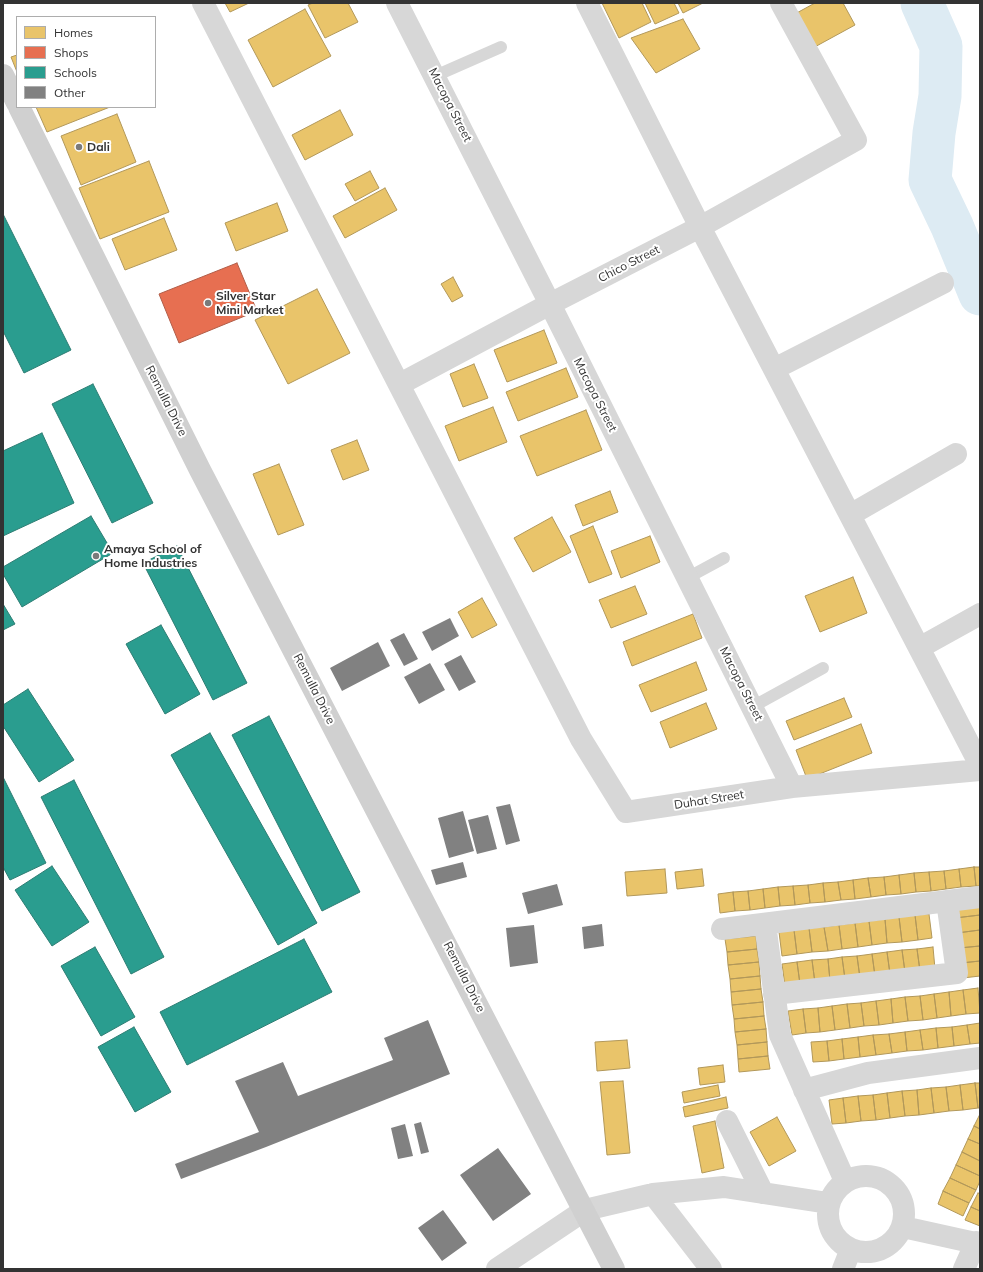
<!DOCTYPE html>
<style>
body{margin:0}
#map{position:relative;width:983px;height:1272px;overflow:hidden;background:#fff;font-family:Mulish,sans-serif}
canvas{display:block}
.frame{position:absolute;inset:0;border:4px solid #333;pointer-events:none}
.legend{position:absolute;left:16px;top:16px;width:140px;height:92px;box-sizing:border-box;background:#fff;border:1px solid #adadad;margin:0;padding:5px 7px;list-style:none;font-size:12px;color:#333}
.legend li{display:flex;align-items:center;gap:8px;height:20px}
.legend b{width:20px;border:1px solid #adadad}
</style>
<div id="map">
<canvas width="983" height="1272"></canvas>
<div class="frame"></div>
<ul class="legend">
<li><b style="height:11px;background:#e9c46a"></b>Homes</li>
<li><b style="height:11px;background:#e76f51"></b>Shops</li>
<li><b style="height:11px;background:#2a9d8f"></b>Schools</li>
<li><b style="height:11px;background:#818181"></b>Other</li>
</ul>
</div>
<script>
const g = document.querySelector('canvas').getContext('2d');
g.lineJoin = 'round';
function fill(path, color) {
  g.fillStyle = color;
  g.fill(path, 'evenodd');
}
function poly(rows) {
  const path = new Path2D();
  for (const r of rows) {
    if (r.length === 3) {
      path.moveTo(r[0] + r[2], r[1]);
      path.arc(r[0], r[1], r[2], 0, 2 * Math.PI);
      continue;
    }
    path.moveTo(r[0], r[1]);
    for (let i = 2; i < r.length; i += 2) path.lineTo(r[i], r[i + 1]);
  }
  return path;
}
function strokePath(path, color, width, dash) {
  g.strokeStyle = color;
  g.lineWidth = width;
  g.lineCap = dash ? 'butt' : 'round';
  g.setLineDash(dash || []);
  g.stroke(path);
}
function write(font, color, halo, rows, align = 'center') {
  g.font = font + ' Mulish,sans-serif';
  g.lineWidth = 4;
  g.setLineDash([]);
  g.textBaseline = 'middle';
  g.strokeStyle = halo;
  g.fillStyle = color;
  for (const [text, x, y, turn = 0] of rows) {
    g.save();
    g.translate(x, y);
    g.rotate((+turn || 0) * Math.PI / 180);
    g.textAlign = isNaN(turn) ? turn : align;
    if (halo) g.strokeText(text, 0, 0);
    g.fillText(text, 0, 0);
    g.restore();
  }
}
const homes = poly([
 [225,3,249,3,230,12,225,3],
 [313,3,348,3,358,22,325,38,308,5,313,3],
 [602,3,642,3,651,22,619,38,602,3],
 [645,3,674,3,679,13,655,24,645,3],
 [678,3,703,3,683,13,678,3],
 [815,3,843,3,855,25,811,49,793,15,815,3],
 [305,9,331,56,273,87,248,40,305,9],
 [683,19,700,49,656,73,631,38,683,19],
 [17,55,17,72,11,57,17,55],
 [36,107,110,107,47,132,36,107],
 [340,110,353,135,305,160,292,135,340,110],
 [117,114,136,162,81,185,61,136,117,114],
 [149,161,169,212,100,239,79,188,149,161],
 [370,171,379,188,355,201,345,184,370,171],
 [385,188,397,210,345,238,333,216,385,188],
 [277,203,288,231,236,251,225,223,277,203],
 [164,218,177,250,125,270,112,239,164,218],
 [453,277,463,296,452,302,441,284,453,277],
 [317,289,350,353,288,384,255,320,317,289],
 [544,330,557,363,507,382,494,350,544,330],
 [474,364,488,398,463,407,450,374,474,364],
 [566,368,578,397,518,421,506,392,566,368],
 [493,407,507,442,459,461,445,426,493,407],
 [586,410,602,450,537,476,520,436,586,410],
 [357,440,369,470,343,480,331,450,357,440],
 [279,464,304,525,278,535,253,474,279,464],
 [610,491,618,512,583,526,575,505,610,491],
 [552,517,571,552,533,572,514,538,552,517],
 [593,526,612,574,589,583,570,536,593,526],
 [650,536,660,562,621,578,611,551,650,536],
 [853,577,867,613,820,632,805,596,853,577],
 [635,586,647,614,611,628,599,600,635,586],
 [482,598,497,625,472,638,458,612,482,598],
 [693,614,702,638,632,666,623,642,693,614],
 [696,662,707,690,651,712,639,685,696,662],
 [844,698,852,717,794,740,786,721,844,698],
 [706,703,717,729,670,748,660,722,706,703],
 [861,724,872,753,807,779,796,750,861,724],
 [974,867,980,867,980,886,976,886,974,867],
 [974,867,976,886,961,887,959,869,974,867],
 [665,869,667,893,627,896,625,872,665,869],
 [702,869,704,886,677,889,675,872,702,869],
 [959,869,961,887,946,889,944,871,959,869],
 [944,871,946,889,931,891,929,872,944,871],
 [929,872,931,891,916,892,914,873,929,872],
 [914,873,916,892,901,894,899,875,914,873],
 [899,875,901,894,886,895,884,877,899,875],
 [884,877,886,895,871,897,868,878,884,877],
 [868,878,871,897,855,899,853,880,868,878],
 [853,880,855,899,841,900,838,882,853,880],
 [838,882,841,900,825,902,823,883,838,882],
 [823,883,825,902,810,903,808,885,823,883],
 [808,885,810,903,795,905,793,886,808,885],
 [793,886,795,905,780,906,778,887,793,886],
 [778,887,780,906,765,908,763,889,778,887],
 [763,889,765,908,750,910,748,891,763,889],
 [748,891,750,910,735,911,733,892,748,891],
 [733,892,735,911,720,913,718,894,733,892],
 [980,900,980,915,955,918,954,903,980,900],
 [929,914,932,938,918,940,915,915,929,914],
 [915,915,918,940,902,942,899,917,915,915],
 [980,915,980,930,957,933,955,918,980,915],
 [899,917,902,942,887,943,885,919,899,917],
 [885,919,887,943,872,945,869,921,885,919],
 [869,921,872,945,858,947,855,923,869,921],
 [855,923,858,947,842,949,839,925,855,923],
 [839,925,842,949,828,951,824,927,839,925],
 [824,927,828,951,812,952,809,928,824,927],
 [809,928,812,952,797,954,794,930,809,928],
 [794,930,797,954,782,956,779,932,794,930],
 [980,930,980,946,959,948,957,933,980,930],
 [756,936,757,949,727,952,725,939,756,936],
 [980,946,980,961,961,963,959,948,980,946],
 [933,947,935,969,920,971,917,949,933,947],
 [757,949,759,962,728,965,727,952,757,949],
 [917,949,920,971,905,972,902,950,917,949],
 [902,950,905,972,890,974,887,952,902,950],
 [887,952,890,974,875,976,872,954,887,952],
 [872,954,875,976,860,978,857,956,872,954],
 [857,956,860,978,845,979,842,957,857,956],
 [842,957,845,979,830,981,828,959,842,957],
 [828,959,830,981,815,983,812,960,828,959],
 [812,960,815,983,800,984,797,962,812,960],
 [980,961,980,976,963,978,961,963,980,961],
 [759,962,760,976,730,979,728,965,759,962],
 [797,962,800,984,785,986,782,964,797,962],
 [760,976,761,989,731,992,730,979,760,976],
 [978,988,980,1013,966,1014,963,990,978,988],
 [761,989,763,1002,732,1005,731,992,761,989],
 [963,990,966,1014,951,1016,949,992,963,990],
 [949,992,951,1016,937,1018,934,994,949,992],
 [934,994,937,1018,923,1020,920,996,934,994],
 [920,996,923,1020,908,1021,905,997,920,996],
 [905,997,908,1021,893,1023,891,999,905,997],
 [891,999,893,1023,879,1025,876,1001,891,999],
 [876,1001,879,1025,864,1026,861,1003,876,1001],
 [763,1002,764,1016,734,1019,732,1005,763,1002],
 [861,1003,864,1026,850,1028,847,1004,861,1003],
 [847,1004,850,1028,835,1030,832,1006,847,1004],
 [832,1006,835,1030,820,1032,818,1008,832,1006],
 [818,1008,820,1032,806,1033,803,1009,818,1008],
 [803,1009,806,1033,792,1035,788,1011,803,1009],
 [764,1016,766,1029,735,1032,734,1019,764,1016],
 [980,1023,980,1043,970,1044,967,1025,980,1023],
 [967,1025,970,1044,954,1046,952,1027,967,1025],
 [952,1027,954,1046,938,1048,936,1028,952,1027],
 [936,1028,938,1048,923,1050,920,1030,936,1028],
 [766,1029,767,1042,737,1045,735,1032,766,1029],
 [920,1030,923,1050,907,1051,905,1032,920,1030],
 [905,1032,907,1051,892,1053,889,1034,905,1032],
 [889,1034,892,1053,876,1055,873,1035,889,1034],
 [873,1035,876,1055,860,1057,858,1037,873,1035],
 [858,1037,860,1057,844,1059,842,1039,858,1037],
 [842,1039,844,1059,829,1061,827,1041,842,1039],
 [627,1040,630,1068,597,1071,595,1042,627,1040],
 [827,1041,829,1061,813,1062,811,1042,827,1041],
 [767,1042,768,1056,738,1059,737,1045,767,1042],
 [768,1056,770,1069,739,1072,738,1059,768,1056],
 [723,1065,725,1082,700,1085,698,1068,723,1065],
 [623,1081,630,1153,607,1155,600,1082,623,1081],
 [975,1083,978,1108,963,1110,960,1085,975,1083],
 [975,1083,980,1083,980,1108,978,1108,975,1083],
 [718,1085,720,1096,684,1103,682,1092,718,1085],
 [960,1085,963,1110,949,1111,946,1087,960,1085],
 [946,1087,949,1111,934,1113,931,1088,946,1087],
 [931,1088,934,1113,919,1115,917,1090,931,1088],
 [917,1090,919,1115,905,1116,902,1091,917,1090],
 [902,1091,905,1116,890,1118,887,1093,902,1091],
 [887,1093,890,1118,876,1120,873,1095,887,1093],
 [873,1095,876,1120,861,1121,858,1096,873,1095],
 [858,1096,861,1121,846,1123,843,1098,858,1096],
 [726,1097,728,1108,685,1117,683,1107,726,1097],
 [843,1098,846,1123,832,1124,829,1100,843,1098],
 [980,1114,980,1129,974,1126,980,1114],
 [777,1117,796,1151,769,1166,750,1132,777,1117],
 [715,1121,724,1168,702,1173,693,1126,715,1121],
 [974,1126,980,1129,980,1144,968,1139,974,1126],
 [968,1139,980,1144,980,1161,962,1152,968,1139],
 [962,1152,980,1161,980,1176,956,1165,962,1152],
 [956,1165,980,1176,980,1181,976,1190,950,1178,956,1165],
 [950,1178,976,1190,969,1203,943,1191,950,1178],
 [943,1191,969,1203,963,1216,938,1204,943,1191],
 [978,1193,980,1194,980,1211,971,1207,978,1193],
 [971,1207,980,1211,980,1226,965,1220,971,1207]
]);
fill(homes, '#e9c46a');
strokePath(homes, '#b2985a', 1);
const shops = poly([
 [237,263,257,311,179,343,159,294,237,263]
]);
fill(shops, '#e76f51');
strokePath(shops, '#b15d48', 1);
const schools = poly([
 [3,214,71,350,24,373,3,331,3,214],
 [93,384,153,503,112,523,52,404,93,384],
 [42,433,74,503,3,536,3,451,42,433],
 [91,516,113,553,22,607,3,574,3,567,91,516],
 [177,546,247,683,213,700,143,563,177,546],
 [3,604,15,624,3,630,3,604],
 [161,625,200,694,165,714,126,644,161,625],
 [28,689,74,760,39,782,3,726,3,705,28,689],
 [269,716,360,892,322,911,232,735,269,716],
 [210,733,317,923,278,945,171,755,210,733],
 [3,777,46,863,10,880,3,867,3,777],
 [74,780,164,957,131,974,41,797,74,780],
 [52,866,89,922,52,946,15,890,52,866],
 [304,939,332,992,187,1065,160,1012,304,939],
 [95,947,135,1017,101,1036,61,966,95,947],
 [134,1027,171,1092,135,1112,98,1047,134,1027]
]);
fill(schools, '#2a9d8f');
strokePath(schools, '#2d7d73', 1);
strokePath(poly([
 [922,3,941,46,940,96,934,133,930,180,952,226,980,294]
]), '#ddebf3', 43);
fill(poly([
 [450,618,459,636,432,651,422,632],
 [404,633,418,659,404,666,390,640],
 [378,642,390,666,342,691,330,668],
 [461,655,476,682,459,691,444,664],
 [430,663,445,690,419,704,404,677],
 [510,804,520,841,506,845,496,807],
 [463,811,474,851,449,858,438,818],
 [488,815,497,849,477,854,468,820],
 [463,862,467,877,436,885,431,870],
 [557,884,563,905,528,914,522,893],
 [602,924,604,946,584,949,582,927],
 [534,925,538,963,510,967,506,928],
 [428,1020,450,1074,266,1147,181,1179,175,1164,259,1132,235,1081,283,1062,298,1096,393,1060,384,1038],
 [421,1122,429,1152,421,1154,414,1124],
 [405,1124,413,1156,398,1159,391,1128],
 [498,1148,531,1194,493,1221,460,1175],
 [443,1210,467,1243,442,1261,418,1228]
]), '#818181');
strokePath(poly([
 [435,76,501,47],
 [687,578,724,558],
 [752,707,823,668]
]), '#d7d7d7', 12);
strokePath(poly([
 [203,3,581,739,626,812,792,787,980,770],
 [397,3,550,304,792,787],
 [587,3,700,227,980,765],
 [774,369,943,283],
 [400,384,550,304,700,227,856,140,781,3],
 [850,515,956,454],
 [919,648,980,614],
 [765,924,780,1035,845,1181],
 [722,929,980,897],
 [774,994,957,973,947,901],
 [804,1090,868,1073,980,1058],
 [727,1121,763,1193],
 [866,1214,38],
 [653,1194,711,1269],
 [903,1227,980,1244],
 [497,1269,585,1210,653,1194,724,1187,828,1203],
 [843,1269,851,1249],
 [964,1269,976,1242]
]), '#d7d7d7', 22);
strokePath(poly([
 [3,75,17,103],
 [19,107,200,470,614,1269]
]), '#d0d0d0', 22);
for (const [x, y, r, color] of [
 [79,147,4,"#7a7a7a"],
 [208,303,4,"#7a7a7a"],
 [96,556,4,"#7a7a7a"]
]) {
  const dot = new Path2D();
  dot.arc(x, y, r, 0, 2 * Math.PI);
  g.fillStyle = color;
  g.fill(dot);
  strokePath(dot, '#fff', 1.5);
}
write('12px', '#333', '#fff', [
 ["Macopa Street",450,105,63],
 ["Chico Street",629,264,-27],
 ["Macopa Street",595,395,63],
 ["Remulla Drive",166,401,63],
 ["Macopa Street",741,684,63],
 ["Remulla Drive",314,689,63],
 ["Duhat Street",709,800,-9],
 ["Remulla Drive",464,977,63]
]);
write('bold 12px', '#333', '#fff', [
 ["Dali",87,147],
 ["Silver Star",216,296],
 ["Mini Market",216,310],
 ["Amaya School of",104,549],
 ["Home Industries",104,563]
], 'left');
</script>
